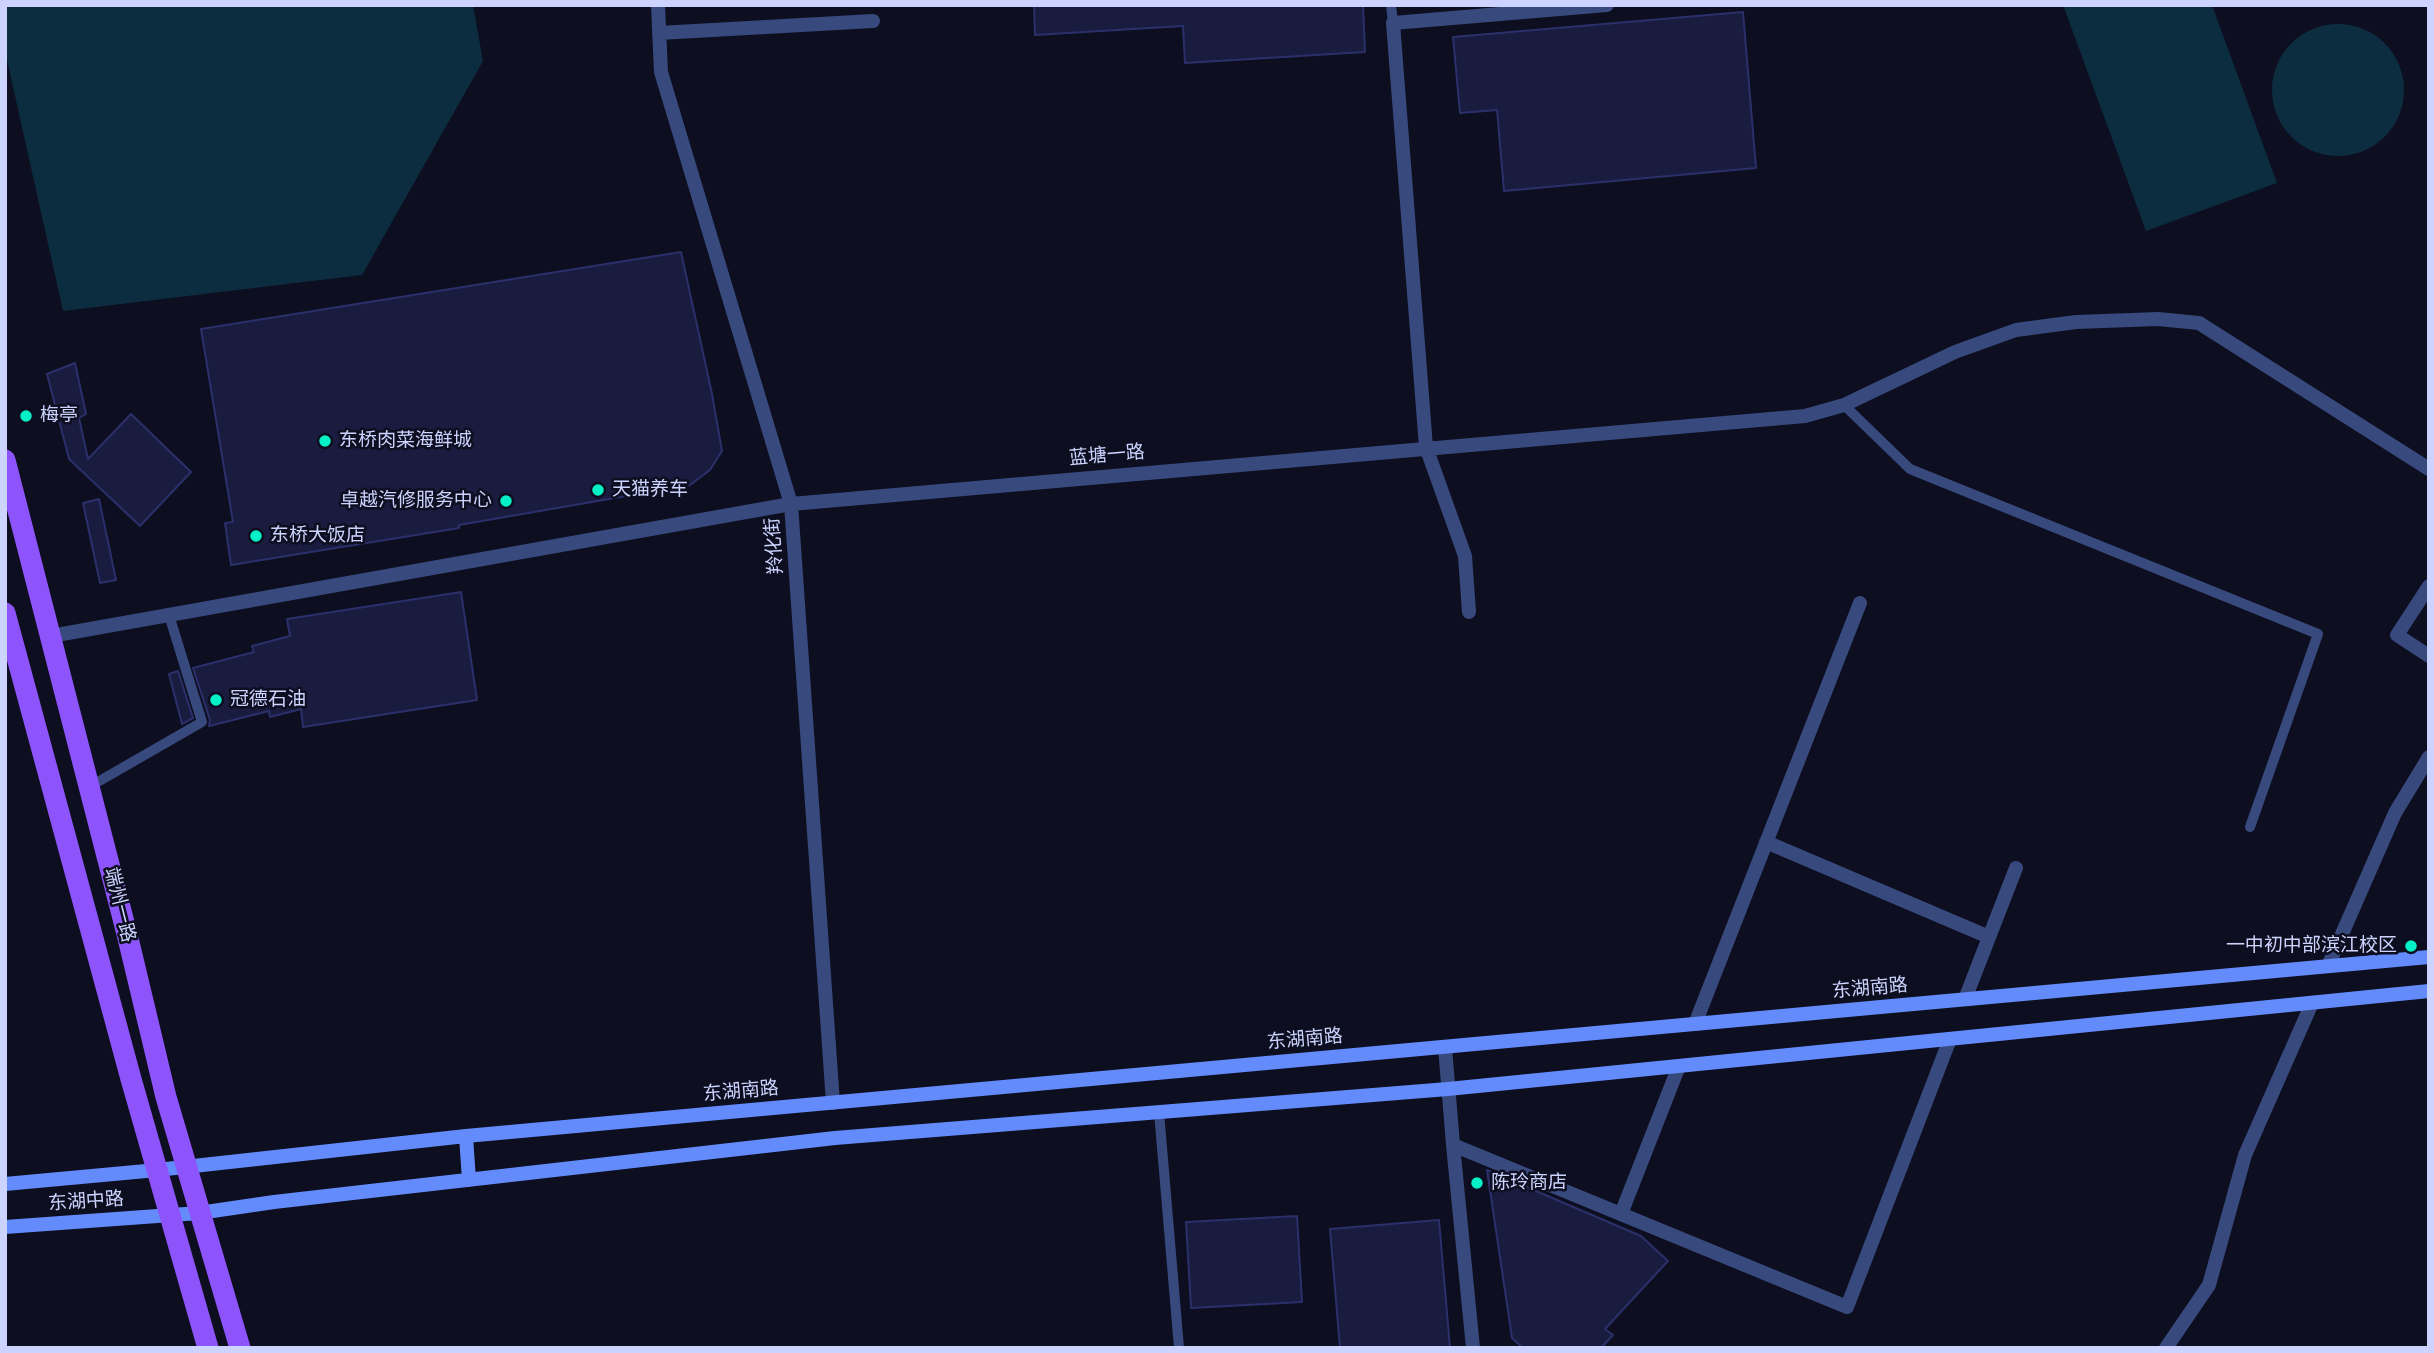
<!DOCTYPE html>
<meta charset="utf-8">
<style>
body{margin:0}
#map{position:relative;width:2434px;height:1353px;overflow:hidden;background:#0d0e1f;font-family:"Varela Round",sans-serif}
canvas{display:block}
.frame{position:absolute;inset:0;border:7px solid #cbd3fe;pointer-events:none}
</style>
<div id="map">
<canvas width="2434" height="1353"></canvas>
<div class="frame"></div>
</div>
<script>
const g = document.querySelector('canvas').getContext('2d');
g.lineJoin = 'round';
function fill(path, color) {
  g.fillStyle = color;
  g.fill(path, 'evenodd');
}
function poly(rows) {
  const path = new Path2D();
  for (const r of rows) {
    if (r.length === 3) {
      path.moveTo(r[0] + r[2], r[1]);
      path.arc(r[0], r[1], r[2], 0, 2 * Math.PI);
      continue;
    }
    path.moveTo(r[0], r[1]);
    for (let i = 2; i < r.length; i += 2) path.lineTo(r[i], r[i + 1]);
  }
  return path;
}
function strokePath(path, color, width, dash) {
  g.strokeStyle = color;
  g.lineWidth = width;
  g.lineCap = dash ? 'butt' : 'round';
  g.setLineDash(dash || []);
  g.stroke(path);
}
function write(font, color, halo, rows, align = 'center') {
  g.font = font + ' "Varela Round","Noto Sans SC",sans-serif';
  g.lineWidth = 5;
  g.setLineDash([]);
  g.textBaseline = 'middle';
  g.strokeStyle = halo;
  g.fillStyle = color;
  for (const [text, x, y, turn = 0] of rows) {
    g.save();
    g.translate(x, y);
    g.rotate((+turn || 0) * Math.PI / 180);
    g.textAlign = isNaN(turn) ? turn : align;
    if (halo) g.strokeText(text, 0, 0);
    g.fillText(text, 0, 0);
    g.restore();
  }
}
fill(poly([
 [5,5,473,5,483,61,362,275,63,311,5,51],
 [2063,5,2212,5,2277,183,2146,231],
 [2338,90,66]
]), '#0c2d3f');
const building = poly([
 [1034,5,1363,5,1365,52,1185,63,1183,26,1035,35,1034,5],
 [1743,12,1756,168,1504,191,1497,110,1460,113,1453,37,1743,12],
 [681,252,712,394,722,451,710,470,690,485,459,525,459,528,231,565,225,523,233,522,201,329,681,252],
 [75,363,86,414,79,418,88,459,131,414,191,472,140,526,69,459,47,374,75,363],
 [99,499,116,580,100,583,83,503,99,499],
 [461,592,477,700,303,727,301,709,270,717,269,711,209,726,210,720,193,668,254,652,252,646,290,636,287,619,461,592],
 [178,671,193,718,182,724,169,674,178,671],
 [1487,1170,1641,1236,1668,1261,1605,1329,1613,1335,1601,1348,1523,1348,1512,1338,1487,1170],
 [1297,1216,1302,1302,1191,1308,1186,1222,1297,1216],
 [1439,1220,1450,1348,1340,1348,1330,1229,1439,1220]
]);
fill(building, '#191c3f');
strokePath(building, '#2b306b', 2);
strokePath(poly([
 [1391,5,1393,23],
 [1844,405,1910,469,2318,634,2250,827],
 [89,787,202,722,169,615],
 [1159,1112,1179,1348]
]), '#38497d', 10);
strokePath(poly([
 [658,5,661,72,791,504,833,1103],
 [659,33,873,21],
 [2429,586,2397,635,2429,656],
 [1469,612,1465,556,1426,447,1393,23,1607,5],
 [51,636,791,504,1805,416,1844,405,1955,352,2016,330,2076,322,2158,319,2199,323,2429,469],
 [1766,842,1989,937],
 [2328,966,2395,813,2429,757],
 [1965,999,2016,868],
 [1695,1024,1860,603],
 [1445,1047,1453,1145,1847,1307,1950,1039],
 [1453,1145,1473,1348],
 [1621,1214,1679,1066],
 [2166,1348,2209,1285,2245,1155,2312,1003]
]), '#38497d', 14);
strokePath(poly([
 [466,1136,469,1180],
 [5,1184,157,1170,466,1136,2429,957],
 [5,1227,199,1213,274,1202,835,1138,1448,1089,2429,991]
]), '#648bfc', 14);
strokePath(poly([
 [5,460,127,934,166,1097,240,1348],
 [5,613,131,1079,208,1348]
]), '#8e54fc', 21);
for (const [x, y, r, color] of [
 [26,416,7,"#04f1c7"],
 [325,441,7,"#04f1c7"],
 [598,490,7,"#04f1c7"],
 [506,501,7,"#04f1c7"],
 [256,536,7,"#04f1c7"],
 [216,700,7,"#04f1c7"],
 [2411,946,7,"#04f1c7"],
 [1477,1183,7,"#04f1c7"]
]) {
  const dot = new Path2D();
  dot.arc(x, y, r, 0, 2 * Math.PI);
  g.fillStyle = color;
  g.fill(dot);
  strokePath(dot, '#0d0e1f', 2.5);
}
write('19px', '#cbd3fe', '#0d0e1f', [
 ["梅亭",40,416],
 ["东桥肉菜海鲜城",339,441],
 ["天猫养车",612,490],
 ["卓越汽修服务中心",492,501,"right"],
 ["东桥大饭店",270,536],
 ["冠德石油",230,700],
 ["一中初中部滨江校区",2397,946,"right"],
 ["陈玲商店",1491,1183]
], 'left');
write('19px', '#cbd3fe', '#0d0e1f', [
 ["蓝塘一路",1107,456,-5],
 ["羚化街",775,546,-94],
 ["端州一路",119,905,76],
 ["东湖南路",1870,989,-5],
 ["东湖南路",1305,1040,-5],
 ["东湖南路",741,1092,-5],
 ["东湖中路",86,1202,-4]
]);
</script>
